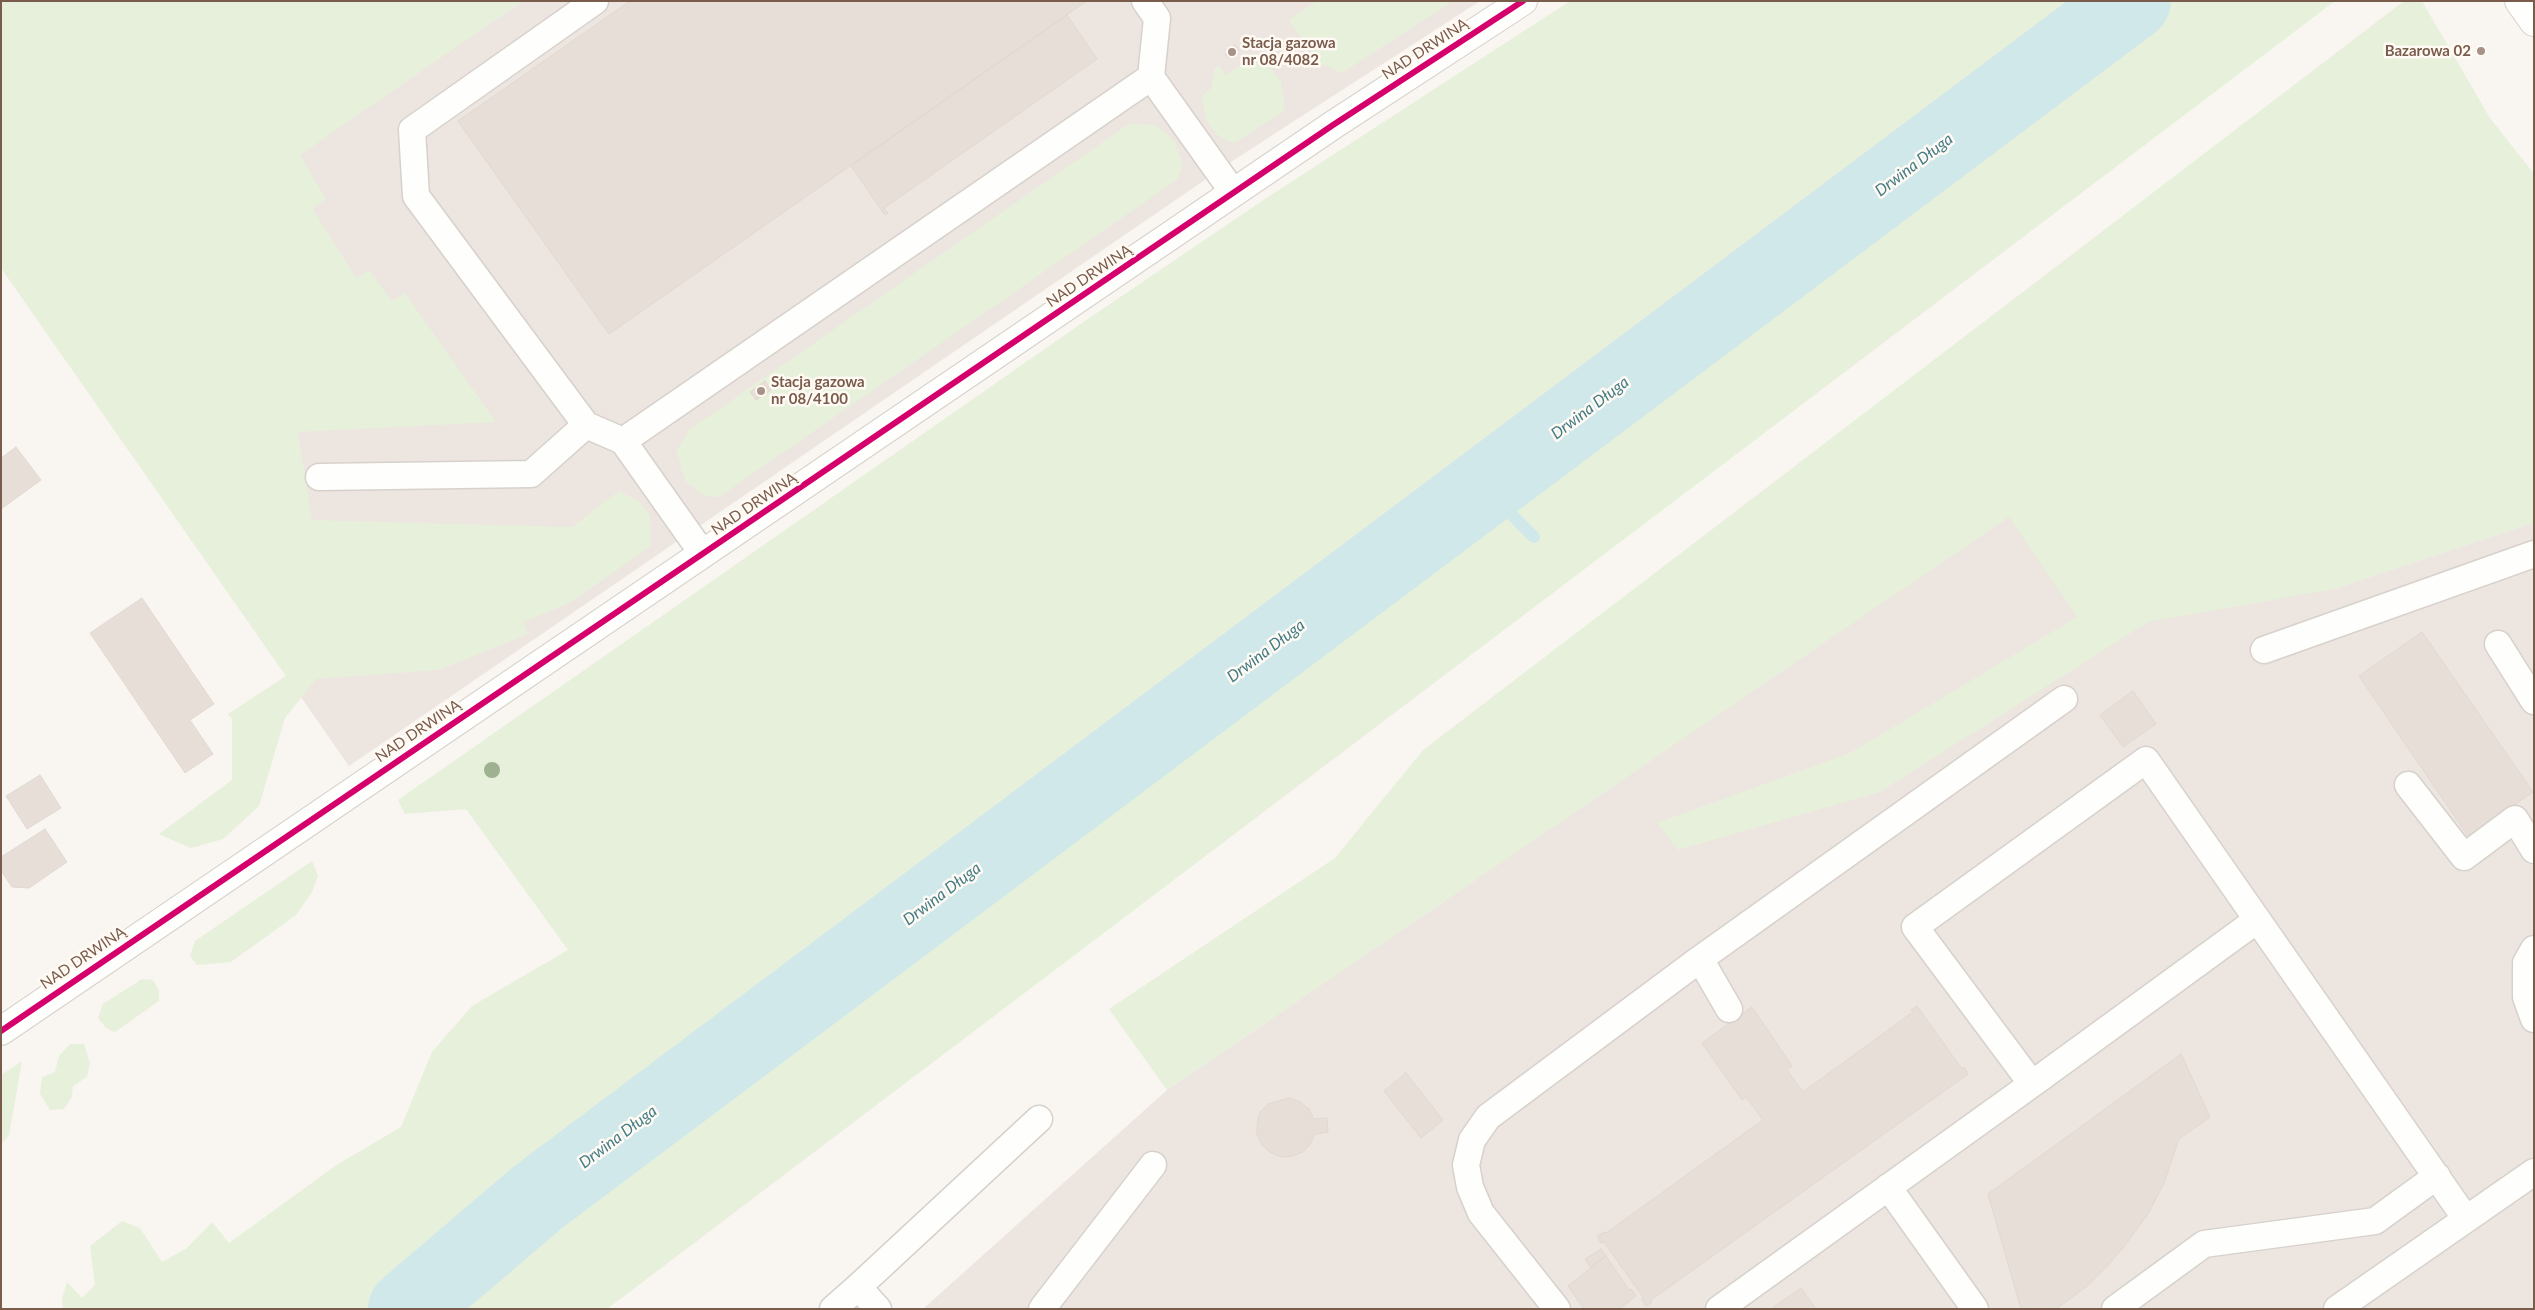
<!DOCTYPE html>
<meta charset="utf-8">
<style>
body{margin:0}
#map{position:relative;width:2535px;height:1310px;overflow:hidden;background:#f9f5f0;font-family:Lato,sans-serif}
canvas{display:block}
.frame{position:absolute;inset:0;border:2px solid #7a5c4d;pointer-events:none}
</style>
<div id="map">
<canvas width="2535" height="1310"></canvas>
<div class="frame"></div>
</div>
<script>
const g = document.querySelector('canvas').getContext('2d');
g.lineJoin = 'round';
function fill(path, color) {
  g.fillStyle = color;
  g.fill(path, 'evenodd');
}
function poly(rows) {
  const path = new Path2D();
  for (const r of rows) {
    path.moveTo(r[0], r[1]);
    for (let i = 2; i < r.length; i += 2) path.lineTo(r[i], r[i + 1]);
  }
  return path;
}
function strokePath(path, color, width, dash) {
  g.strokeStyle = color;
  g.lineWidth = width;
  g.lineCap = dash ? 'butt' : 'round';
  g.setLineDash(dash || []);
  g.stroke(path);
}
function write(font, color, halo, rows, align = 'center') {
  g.font = font + ' Lato,sans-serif';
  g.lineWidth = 5;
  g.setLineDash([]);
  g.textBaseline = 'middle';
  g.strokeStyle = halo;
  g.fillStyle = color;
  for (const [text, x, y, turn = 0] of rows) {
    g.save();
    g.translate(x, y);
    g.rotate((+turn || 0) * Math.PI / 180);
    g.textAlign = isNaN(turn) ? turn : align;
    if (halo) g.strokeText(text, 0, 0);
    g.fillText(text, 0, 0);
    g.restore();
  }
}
fill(poly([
 [523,1,1480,1,1237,158,349,766,44,329],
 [2534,177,2534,1309,923,1309,1167,1090,2009,516]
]), '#ede5e0');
fill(poly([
 [1,1,523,1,300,155,326,199,313,209,356,278,369,270,392,301,405,293,496,422,298,432,312,520,572,527,619,491,640,502,650,515,651,546,571,602,524,622,528,634,439,670,316,679,285,718,259,806,223,839,191,848,159,834,232,780,232,719,228,714,286,676,1,268],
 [1317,1,1453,1,1342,73,1323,65,1313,56,1289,20],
 [1570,1,2335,1,607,1309,63,1309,62,1299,67,1282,82,1298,95,1285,90,1246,122,1221,140,1228,162,1262,187,1248,212,1222,229,1243,335,1166,401,1127,432,1052,472,1006,568,950,466,809,405,814,398,800,1082,323,1265,199],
 [2404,1,2422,1,2490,118,2534,174,2534,523,2335,589,2148,622,1880,792,1678,850,1657,823,1850,753,2077,617,2009,517,1167,1090,1109,1009,1335,858,1423,750],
 [1259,53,1281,81,1285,110,1235,143,1225,140,1216,134,1206,120,1201,96,1212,87,1214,70,1218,65,1226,75],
 [1130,123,1153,125,1164,131,1175,142,1181,158,1182,168,1178,179,719,497,704,496,685,481,676,451,689,430],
 [312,861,318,876,312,892,296,915,231,962,197,965,190,956,195,941],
 [142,979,153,980,159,990,159,1001,115,1032,106,1028,98,1018,103,1004],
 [70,1044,84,1044,90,1063,87,1077,73,1086,72,1097,64,1109,50,1110,40,1094,42,1077,55,1072,59,1056],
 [22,1061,9,1135,1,1145,1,1075]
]), '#e7f0db');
strokePath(poly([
 [1477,493,1510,513,1534,537]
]), '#d0e8ea', 12);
strokePath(poly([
 [407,1309,537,1198,2132,1]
]), '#d0e8ea', 78);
const building = poly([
 [630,1,1085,1,1085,2,609,334,458,121,630,1],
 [1067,15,1097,59,884,208,888,213,885,215,851,166,1067,15],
 [1235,45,1239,50,1228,58,1225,54,1235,45],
 [765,381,771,390,756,400,750,392,765,381],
 [16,447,41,480,1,509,1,458,16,447],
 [142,598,214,704,190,720,213,754,185,773,90,633,142,598],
 [2422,632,2533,792,2468,836,2359,676,2422,632],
 [2133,691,2156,724,2123,747,2100,715,2133,691],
 [40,775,61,808,27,829,6,796,40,775],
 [45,829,67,862,29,888,12,887,1,871,1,857,45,829],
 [1917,1006,1962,1069,1964,1067,1968,1074,1651,1300,1652,1302,1646,1306,1642,1300,1643,1297,1604,1242,1601,1243,1597,1236,1604,1232,1606,1233,1763,1120,1746,1097,1742,1100,1702,1043,1752,1007,1792,1066,1787,1070,1803,1092,1913,1012,1911,1010,1917,1006],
 [2181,1054,2210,1117,2179,1139,2164,1183,2148,1214,2123,1248,2109,1264,2086,1287,2056,1309,2021,1309,1988,1194,2181,1054],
 [1406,1073,1443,1120,1421,1138,1384,1091,1406,1073],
 [1289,1098,1300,1102,1309,1109,1314,1119,1327,1118,1328,1132,1315,1134,1310,1144,1303,1152,1292,1156,1281,1157,1270,1152,1262,1145,1257,1135,1257,1124,1260,1112,1268,1104,1289,1098],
 [1601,1249,1606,1256,1590,1267,1585,1259,1601,1249],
 [1606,1256,1629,1290,1631,1289,1636,1296,1619,1309,1584,1309,1568,1286,1606,1256],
 [1801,1288,1816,1309,1771,1309,1801,1288]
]);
fill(building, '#e6ded7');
strokePath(building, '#e2d8d2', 1);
const service = poly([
 [595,1,412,130,416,196,586,425,623,441,703,554],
 [1145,1,1157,18,1151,77,1233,192],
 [623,441,1151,77],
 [319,477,531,474,586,425],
 [2498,644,2534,701],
 [2264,650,2534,554],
 [2408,785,2464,857,2515,819,2534,850],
 [2257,920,2032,1084,1915,927,2146,760,2466,1219],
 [2534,949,2526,963,2526,997,2534,1019],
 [1700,959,2064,699],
 [1888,1187,1975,1309],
 [833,1309,858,1287],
 [878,1309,858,1287,1039,1119],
 [1042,1309,1153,1165],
 [1557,1309,1481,1213,1470,1187,1466,1165,1472,1140,1488,1117,1700,959,1729,1009],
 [1719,1309,2032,1084],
 [2115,1309,2204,1244,2375,1221,2437,1176],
 [2337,1309,2534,1172]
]);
const minor = poly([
 [1,1031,1333,125,1523,1]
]);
const tertiary = poly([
 [2519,1,2534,22]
]);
strokePath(service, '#d7d1cb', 29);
strokePath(minor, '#d7d1cb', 30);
strokePath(tertiary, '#d7d1cb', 30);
strokePath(service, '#fefefd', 26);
strokePath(minor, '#fefefd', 28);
strokePath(tertiary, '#fefefd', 28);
strokePath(poly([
 [1,1031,1333,125,1523,1]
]), '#d6006c', 6);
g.fillStyle = '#9eb190';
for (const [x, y] of [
 [492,770]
]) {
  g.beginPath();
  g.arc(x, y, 8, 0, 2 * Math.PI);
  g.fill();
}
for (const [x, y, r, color] of [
 [2481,51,5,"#a69286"],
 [1232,52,5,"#a69286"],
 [761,391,5,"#a69286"]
]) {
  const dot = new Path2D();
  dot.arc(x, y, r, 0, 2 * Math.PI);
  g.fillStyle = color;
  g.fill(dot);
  strokePath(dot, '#fffaf3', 2);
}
write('bold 15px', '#7a5c4d', '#fffaf3', [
 ["Stacja gazowa",1242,43],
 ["nr 08/4082",1242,60],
 ["Bazarowa 02",2471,51,"right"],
 ["Stacja gazowa",771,382],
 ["nr 08/4100",771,399]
], 'left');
write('15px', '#7a5c4d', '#fffaf3', [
 ["NAD DRWINĄ",1425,49,-33],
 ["NAD DRWINĄ",1089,276,-34],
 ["NAD DRWINĄ",754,504,-34],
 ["NAD DRWINĄ",418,731,-34],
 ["NAD DRWINĄ",83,958,-34]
]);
write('italic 16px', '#437c86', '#fffaf3', [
 ["Drwina Długa",1914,165,-37],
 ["Drwina Długa",1590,408,-37],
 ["Drwina Długa",1266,651,-37],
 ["Drwina Długa",942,894,-37],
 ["Drwina Długa",618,1137,-37]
]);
</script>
